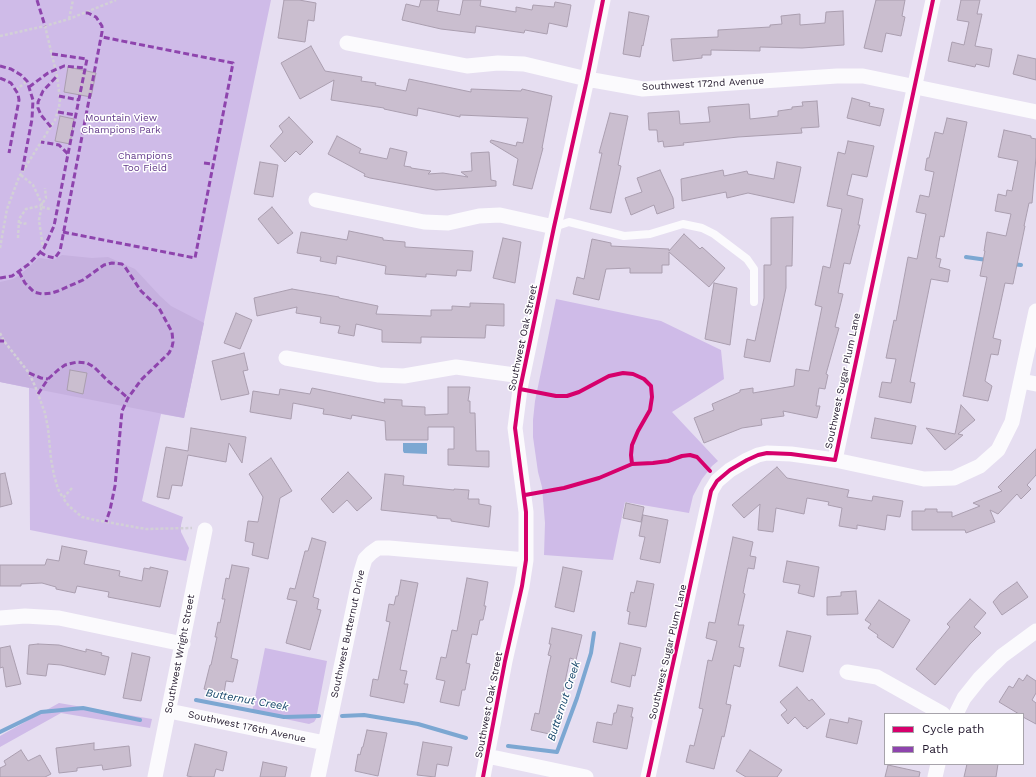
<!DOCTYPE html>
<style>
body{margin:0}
#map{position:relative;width:1036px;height:777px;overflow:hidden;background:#e6def1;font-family:"Work Sans",sans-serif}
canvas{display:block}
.legend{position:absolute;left:884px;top:713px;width:140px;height:52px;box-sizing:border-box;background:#fff;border:1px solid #a7a3ab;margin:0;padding:5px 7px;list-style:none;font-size:12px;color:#23192e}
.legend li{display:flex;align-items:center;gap:8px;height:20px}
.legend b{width:20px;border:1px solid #a7a3ab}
</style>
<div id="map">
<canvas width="1036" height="777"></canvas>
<ul class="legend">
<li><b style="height:5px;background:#d6006c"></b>Cycle path</li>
<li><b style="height:5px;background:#8e44ad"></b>Path</li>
</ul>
</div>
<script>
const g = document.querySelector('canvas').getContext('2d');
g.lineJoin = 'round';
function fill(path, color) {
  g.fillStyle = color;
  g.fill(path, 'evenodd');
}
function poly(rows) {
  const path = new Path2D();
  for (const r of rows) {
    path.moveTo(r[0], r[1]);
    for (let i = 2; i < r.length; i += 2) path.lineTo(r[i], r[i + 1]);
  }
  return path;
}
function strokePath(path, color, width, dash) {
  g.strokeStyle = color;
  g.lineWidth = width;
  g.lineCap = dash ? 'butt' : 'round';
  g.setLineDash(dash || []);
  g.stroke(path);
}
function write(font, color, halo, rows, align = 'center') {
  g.font = font + ' "Work Sans",sans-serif';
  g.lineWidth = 3;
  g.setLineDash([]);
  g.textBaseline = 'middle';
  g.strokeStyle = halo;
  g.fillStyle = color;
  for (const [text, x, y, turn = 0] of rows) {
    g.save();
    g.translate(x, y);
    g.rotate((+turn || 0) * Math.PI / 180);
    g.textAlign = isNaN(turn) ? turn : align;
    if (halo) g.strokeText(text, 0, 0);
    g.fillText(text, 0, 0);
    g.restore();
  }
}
fill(poly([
 [0,0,271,0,184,418,161,414,142,501,183,517,181,525,181,532,189,548,186,561,30,530,29,388,0,382],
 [556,299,661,321,721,350,724,379,672,412,718,461,712,466,702,479,693,496,689,513,625,502,613,560,544,555,545,523,542,487,538,472,533,437,533,420,535,401],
 [265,648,327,661,316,719,314,722,309,724,252,712],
 [59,703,152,719,150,728,61,713,0,747,0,736]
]), '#cfbbe8');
fill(poly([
 [62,255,92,258,108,257,135,269,160,296,171,306,204,323,184,418,0,382,0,282,13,279,20,275,39,258,54,260]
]), '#c6b1df');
fill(poly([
 [403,443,427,443,427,454,404,453,403,451]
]), '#7ca7d2');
strokePath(poly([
 [966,257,987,260],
 [1012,264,1021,265],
 [196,700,284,717,319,716],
 [342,716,364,715,418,724,466,738],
 [0,732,41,712,83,708,140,720],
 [508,746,557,752,577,698,591,653,594,633]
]), '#7ca7d2', 4);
const building = poly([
 [284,0,299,0,316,3,314,21,308,20,305,42,278,38,284,0],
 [421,0,439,0,437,11,460,15,463,0,481,0,480,6,516,12,516,7,532,10,533,5,554,7,555,2,571,5,567,27,549,23,547,34,525,30,524,33,476,26,475,33,441,29,402,20,406,4,419,7,421,0],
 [876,0,905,0,902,16,905,17,901,36,886,33,882,52,864,48,876,0],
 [961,0,980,0,977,14,982,14,975,46,992,49,989,67,976,64,975,67,948,61,952,42,964,45,969,22,957,20,961,0],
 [843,11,844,45,802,48,760,47,760,51,711,50,711,55,702,55,702,58,673,61,671,39,718,37,718,30,770,27,770,25,782,24,781,16,800,14,800,25,825,23,826,12,843,11],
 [629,12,649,16,643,46,642,45,640,57,623,54,629,12],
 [311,46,325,71,362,77,361,81,376,83,375,85,406,91,409,79,471,92,471,89,521,91,522,89,552,96,542,148,543,148,532,189,513,185,518,159,490,142,491,140,516,146,517,142,523,143,528,118,460,115,460,117,418,108,417,116,384,109,384,108,331,100,334,80,300,99,281,63,311,46],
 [1018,55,1036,59,1036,80,1013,74,1018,55],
 [68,67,96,73,91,97,64,92,68,67],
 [852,98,870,103,869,106,884,109,880,126,847,118,852,98],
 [817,101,819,127,801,128,802,133,738,137,683,143,684,145,664,147,663,141,658,142,657,130,649,130,648,113,679,111,680,124,710,122,708,107,749,104,750,119,778,116,778,111,792,109,792,107,803,106,802,102,817,101],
 [610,113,628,116,618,165,621,166,611,213,590,209,602,153,599,153,610,113],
 [60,116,74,119,70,144,55,141,60,116],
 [289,117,313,142,300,155,296,151,285,162,270,146,283,132,279,126,289,117],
 [947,118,967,122,944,237,940,236,936,258,941,259,939,267,950,270,948,282,931,279,910,382,915,383,911,403,890,399,879,397,882,382,891,383,896,359,886,358,894,320,896,321,908,257,917,259,926,214,916,212,920,195,929,197,934,172,925,170,927,158,929,158,935,132,943,134,947,118],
 [1004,130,1031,136,1031,138,1036,139,1036,157,1032,203,1029,203,1024,226,1025,226,1013,284,1005,283,993,338,1001,340,998,355,991,354,985,381,992,386,988,401,963,396,987,277,980,276,985,251,984,251,987,232,1006,236,1011,214,995,211,998,194,1006,196,1007,190,1012,191,1018,161,998,157,1004,130],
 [337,136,361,149,359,153,387,159,390,148,407,152,404,166,411,167,411,168,431,171,428,174,443,173,468,177,461,172,472,171,471,153,489,152,491,180,496,181,496,186,436,190,370,178,364,176,365,174,328,154,337,136],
 [848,141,874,146,867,177,852,174,847,195,863,199,858,225,860,225,850,264,844,263,838,293,843,294,835,327,839,328,826,374,828,375,825,389,819,388,816,406,820,406,817,418,783,411,784,416,761,419,762,425,742,428,704,443,694,418,714,410,712,404,740,392,740,390,753,388,753,393,794,386,796,369,809,371,822,307,815,305,823,266,830,268,842,209,827,206,838,152,845,154,848,141],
 [260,162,278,165,273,197,254,194,260,162],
 [777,162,801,167,794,203,748,193,727,198,726,192,682,201,681,179,723,170,724,176,747,171,748,174,774,179,777,162],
 [660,170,673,198,674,208,657,214,654,205,631,215,625,198,642,192,637,178,660,170],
 [272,207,293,233,278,244,258,219,272,207],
 [793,217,792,266,786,266,786,288,770,362,744,357,747,339,755,341,764,298,764,265,771,265,771,218,793,217],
 [349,231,383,238,383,240,405,242,405,247,473,251,471,271,457,270,456,276,426,274,426,277,385,274,386,266,337,256,336,264,320,261,321,257,297,253,301,232,347,240,349,231],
 [684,234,700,249,702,247,725,268,709,287,669,252,669,265,662,265,662,273,630,273,630,268,606,269,599,300,573,294,577,277,584,279,592,239,611,243,611,246,669,249,669,251,684,234],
 [503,238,521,242,515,283,493,278,503,238],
 [714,283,737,288,730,345,705,339,714,283],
 [292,289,339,297,339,298,378,306,376,314,431,316,431,310,452,310,452,306,470,307,470,303,504,304,504,326,486,325,485,338,421,337,421,343,382,342,382,330,356,324,354,336,338,333,340,326,320,323,321,317,296,313,297,307,257,316,254,298,292,289],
 [236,313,252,320,240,349,224,343,236,313],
 [244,353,248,370,243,371,249,394,221,400,212,361,244,353],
 [70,370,87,373,83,394,67,390,70,370],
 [448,387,470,387,468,401,470,401,470,413,475,413,476,451,489,451,489,467,448,465,448,449,454,449,454,427,428,427,428,440,386,440,385,421,352,415,351,419,331,415,323,414,324,409,293,403,291,419,250,412,253,391,279,395,280,389,310,394,312,388,385,403,384,399,402,400,402,406,425,407,425,415,448,414,448,387],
 [961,405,975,420,958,434,963,435,945,450,926,428,955,434,961,405],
 [875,418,916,426,912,444,871,438,875,418],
 [191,428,246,437,242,463,229,443,226,462,188,455,182,486,172,485,169,499,157,497,166,447,188,451,191,428],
 [1036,449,1036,475,1027,485,1031,489,1021,499,1017,494,998,514,990,510,995,522,966,533,965,530,912,530,912,511,925,511,925,509,937,509,937,512,952,512,952,517,980,506,973,503,1002,491,998,487,1036,449],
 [271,458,292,491,280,498,268,559,252,555,254,543,245,541,248,521,258,522,263,497,249,474,271,458],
 [777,467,787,478,849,490,847,497,872,501,873,496,903,501,900,517,887,515,885,530,857,525,857,529,839,526,842,508,828,505,829,502,807,498,804,514,776,508,773,532,758,530,760,504,744,518,732,505,777,467],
 [348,472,372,498,357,511,347,500,333,513,321,499,348,472],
 [5,473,12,504,0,507,0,474,5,473],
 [385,474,404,476,403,485,454,490,454,489,469,490,468,499,479,499,479,504,491,506,489,527,451,521,451,519,437,518,437,516,381,510,385,474],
 [626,503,644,507,641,522,623,518,626,503],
 [643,515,668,520,660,563,640,559,645,537,639,536,643,515],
 [733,537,753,542,750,556,756,557,754,569,748,568,743,593,745,594,738,625,744,625,739,647,744,648,740,667,734,665,726,704,731,705,724,737,722,736,714,769,686,762,690,745,694,746,703,709,699,708,708,660,712,661,717,641,706,638,709,622,715,623,733,537],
 [312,538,326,542,313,597,319,599,317,609,321,610,310,650,286,643,297,601,287,599,290,588,295,589,305,551,308,551,312,538],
 [62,546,87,551,84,564,120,571,119,576,142,581,144,568,150,569,150,567,168,571,160,607,108,597,109,592,77,586,75,593,56,589,56,587,42,583,21,584,21,586,0,586,0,565,45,565,47,559,59,561,62,546],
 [787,561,819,567,814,597,798,593,800,585,783,582,787,561],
 [232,565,249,568,231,658,238,660,233,682,226,681,224,693,204,689,210,665,211,665,217,637,215,637,218,622,220,623,225,599,222,599,226,578,229,579,232,565],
 [563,567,582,571,574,612,555,607,563,567],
 [467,578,488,582,484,606,486,606,483,620,480,620,477,635,472,634,466,663,470,664,465,690,462,690,459,706,440,702,445,681,436,679,441,657,446,658,452,630,457,631,467,578],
 [401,580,418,583,400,670,407,671,404,684,408,684,404,703,370,696,373,679,378,680,390,622,386,621,389,604,394,605,396,596,398,596,401,580],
 [637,581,654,584,646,627,628,624,630,612,627,611,631,592,634,593,637,581],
 [1017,582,1028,597,1002,615,993,602,1000,594,1017,582],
 [856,591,858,614,827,615,827,597,841,596,841,592,856,591],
 [970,599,986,613,974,627,981,633,970,644,935,685,916,669,950,627,947,624,970,599],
 [879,600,910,620,893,648,877,637,878,635,868,628,871,624,865,620,879,600],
 [552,628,582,635,576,660,570,658,554,735,531,730,535,713,539,714,548,669,551,656,548,655,551,644,549,644,552,628],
 [787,631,811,636,803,672,779,666,787,631],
 [620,643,641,648,635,676,632,675,630,687,611,682,620,643],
 [38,644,59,645,86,652,86,649,102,653,101,655,109,657,105,675,61,665,48,664,46,676,27,674,29,645,38,644],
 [10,646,21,684,6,687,3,667,0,668,0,648,10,646],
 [132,653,150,657,141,701,123,698,132,653],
 [1027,675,1036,681,1036,693,1032,700,1036,703,1036,724,1023,717,1023,714,1019,714,999,702,1009,686,1013,688,1019,678,1023,681,1027,675],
 [797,687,809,701,812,699,825,714,807,729,805,726,804,727,795,717,788,724,781,715,787,710,780,702,797,687],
 [618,705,633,708,631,717,633,717,627,749,593,742,597,722,612,725,614,713,616,713,618,705],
 [849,718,862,721,857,744,826,737,830,719,848,723,849,718],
 [367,730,387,733,378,776,355,771,358,754,360,755,362,747,363,747,367,730],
 [423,742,452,747,448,766,437,764,435,777,417,775,423,742],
 [94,743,94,750,129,746,131,766,103,770,102,765,77,768,77,771,59,773,56,748,94,743],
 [195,744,227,752,223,771,216,769,214,777,193,777,187,776,195,744],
 [21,750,28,761,40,755,51,774,45,777,0,777,0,768,6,765,4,761,21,750],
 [750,750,782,770,777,777,746,777,736,771,750,750],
 [263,762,287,767,285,777,260,777,263,762],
 [967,764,998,764,996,777,964,777,967,764],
 [888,765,920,772,919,777,885,777,888,765]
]);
fill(building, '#cabecf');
strokePath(building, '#aa9eaf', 1);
strokePath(poly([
 [69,19,73,0],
 [0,36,45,26,69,19,116,0],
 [16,90,27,81],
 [21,175,33,185,42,204,39,220,43,248],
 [42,207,50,209],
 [19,222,23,224,28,223],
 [18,238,19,219,26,209,40,206,42,204,46,198,45,188],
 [0,248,7,209,19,177,55,120,59,107,60,99,57,76,45,26],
 [0,333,4,341,29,373,35,386,45,413,48,428,51,459,54,475,58,489,63,498],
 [72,488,63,498,69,506,82,517,95,520,146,529,192,528]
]), '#d2d0d6', 2.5, [3, 2]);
strokePath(poly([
 [554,227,569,222,624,236,650,234,683,224,702,228,714,234,747,259,754,269,754,302]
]), '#fbfafd', 8);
strokePath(poly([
 [347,43,467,66,498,63,524,64,587,79,643,89,837,76,863,76,1036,112],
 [316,200,424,222,448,223,479,216,500,215,554,227],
 [286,358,379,375,404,376,456,367,522,376],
 [1021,381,1036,384],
 [835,460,924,479,954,478,980,466,998,450,1012,422,1036,311],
 [0,618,25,616,59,618,183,644],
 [847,672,877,677,943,714],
 [169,711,325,743],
 [956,714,964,698,980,678,1002,656,1036,631],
 [487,756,586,777],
 [155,777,205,530],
 [318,777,361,572,365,559,371,553,378,548,389,548,526,560],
 [483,777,505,661,522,586,526,560,526,512,515,428,520,389,554,227,587,79,603,0],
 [648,777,711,491,717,481,730,470,747,460,758,455,767,453,791,454,835,460,933,0],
 [935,777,938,764]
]), '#fbfafd', 15);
strokePath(poly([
 [37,0,45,26],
 [52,54,87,59,68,154],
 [0,66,11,69,21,75,27,81,33,100,32,119,22,172],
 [0,78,11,83,18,94,19,100,9,153],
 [29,87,48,73,64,66,85,68],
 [59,96,79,100],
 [58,112,76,115],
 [51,127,41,115,38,108,38,102,43,91,57,76],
 [204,163,213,164],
 [63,232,195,258,233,63,102,37],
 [40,252,46,256,55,258,60,251,102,32,102,26,96,17,88,13,84,13],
 [19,272,25,283,34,292,42,294,52,293,58,291,83,280,104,265,112,263,122,264,125,267,141,291,159,308,172,332,173,342,172,347,169,353,141,380,128,398,122,411,115,486,110,510,106,522],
 [0,278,12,276,29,264,44,248,54,226,68,154,59,145,41,142],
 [0,341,4,341],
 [29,373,41,378,48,379],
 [38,394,48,379,58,370,65,365,77,362,87,363,94,367,108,381,128,398]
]), '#8e44ad', 3, [6, 3]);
strokePath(poly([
 [520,389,556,396,567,396,579,392,609,376,623,373,633,374,644,379,651,386,652,397,650,410,638,431,632,445,631,455,632,464],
 [525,495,564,488,599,478,632,464,653,463,668,461,682,456,690,455,697,457,710,471],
 [483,777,505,661,522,586,526,560,526,512,515,428,520,389,554,227,587,79,603,0],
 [648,777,711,491,717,481,730,470,747,460,758,455,767,453,791,454,835,460,933,0]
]), '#d6006c', 4);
write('10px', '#23192e', '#fff', [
 ["Southwest 172nd Avenue",703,84,-3],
 ["Southwest Oak Street",523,338,-78],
 ["Southwest Sugar Plum Lane",843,381,-78],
 ["Southwest Butternut Drive",348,634,-78],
 ["Southwest Sugar Plum Lane",668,652,-77],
 ["Southwest Wright Street",180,654,-79],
 ["Southwest Oak Street",489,705,-79],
 ["Southwest 176th Avenue",247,727,12]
]);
write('10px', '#613889', '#fff', [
 ["Mountain View",121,118],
 ["Champions Park",121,130],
 ["Champions",145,156],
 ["Too Field",145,168]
]);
write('italic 11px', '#19496d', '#fff', [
 ["Butternut Creek",247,700,10],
 ["Butternut Creek",564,701,-72]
]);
</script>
